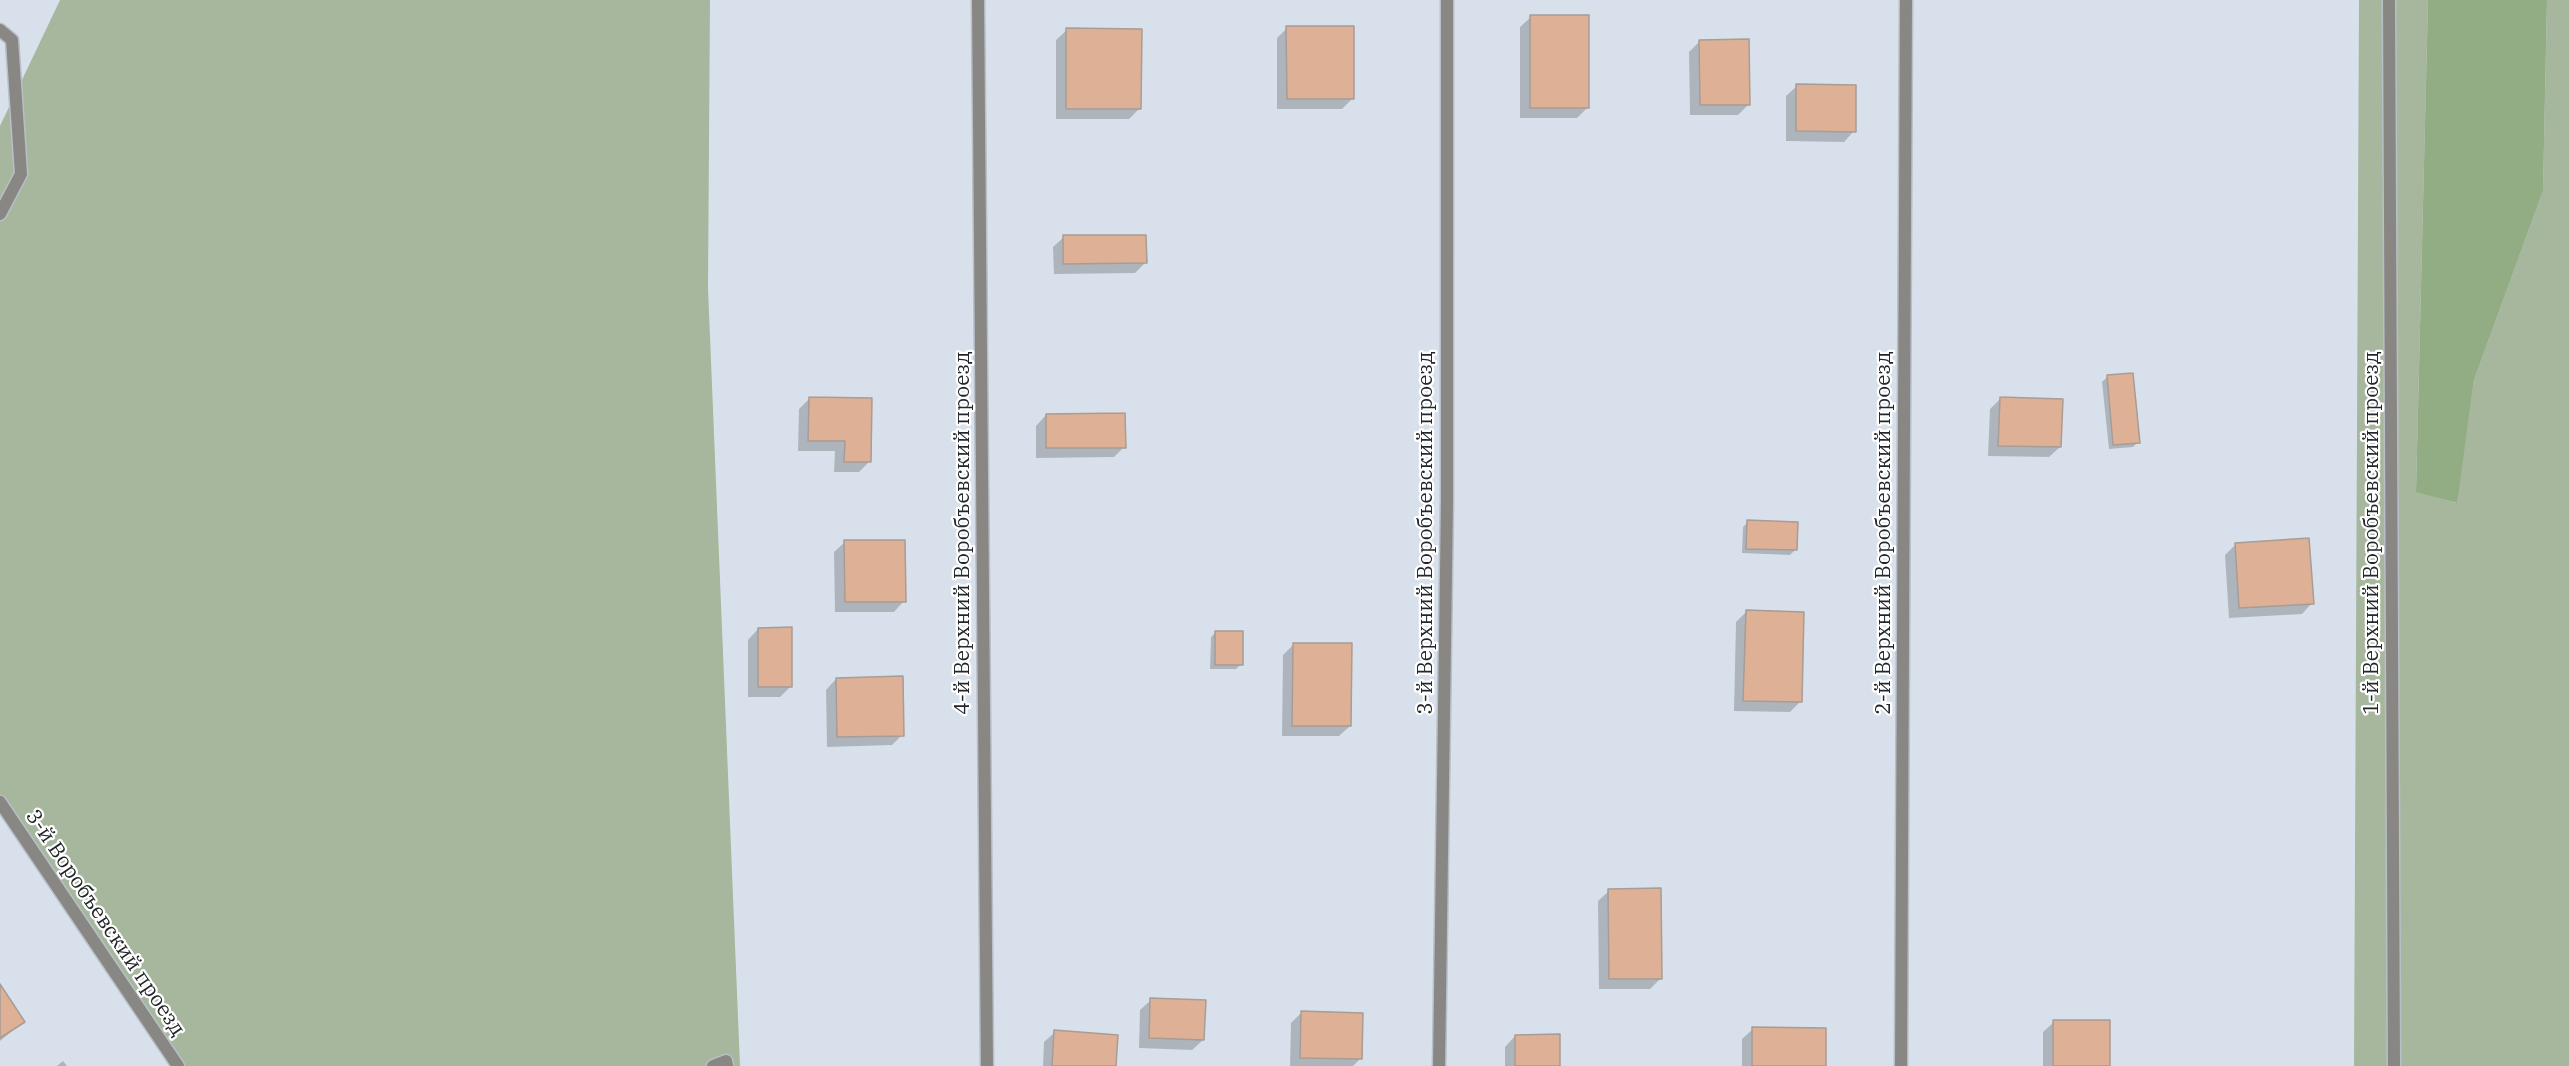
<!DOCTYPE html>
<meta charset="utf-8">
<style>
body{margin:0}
canvas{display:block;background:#d8e1eb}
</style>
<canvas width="2569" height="1066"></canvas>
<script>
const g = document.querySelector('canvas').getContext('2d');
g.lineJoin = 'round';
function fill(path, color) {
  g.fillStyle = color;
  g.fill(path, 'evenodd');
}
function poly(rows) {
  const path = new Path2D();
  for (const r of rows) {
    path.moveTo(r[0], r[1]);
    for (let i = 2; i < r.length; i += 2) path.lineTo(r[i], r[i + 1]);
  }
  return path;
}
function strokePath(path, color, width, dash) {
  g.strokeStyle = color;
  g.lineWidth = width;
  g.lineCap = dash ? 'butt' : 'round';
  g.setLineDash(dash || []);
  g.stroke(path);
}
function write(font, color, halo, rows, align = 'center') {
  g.font = font + ' "IBM Plex Serif",serif';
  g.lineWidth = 4.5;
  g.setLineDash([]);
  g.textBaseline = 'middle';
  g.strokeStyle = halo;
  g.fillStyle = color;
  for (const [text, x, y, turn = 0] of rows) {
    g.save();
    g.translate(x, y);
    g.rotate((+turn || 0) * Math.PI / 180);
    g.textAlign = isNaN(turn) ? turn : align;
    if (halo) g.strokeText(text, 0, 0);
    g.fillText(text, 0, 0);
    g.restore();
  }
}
fill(poly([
 [60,0,710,0,708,288,740,1066,178,1066,0,802,0,126],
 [2359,0,2428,0,2416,491,2456,503,2474,380,2543,191,2547,0,2569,0,2569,1066,2354,1066]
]), '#a6b79d');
fill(poly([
 [2428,0,2547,0,2543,191,2474,380,2457,503,2416,492]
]), '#92ac83');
fill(poly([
 [1531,17,1587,108,1577,118,1520,118,1520,27],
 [1287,28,1353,98,1342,109,1277,109,1277,38],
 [1067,30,1140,108,1129,119,1056,119,1056,40],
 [1700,41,1749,104,1738,115,1690,115,1689,52],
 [1797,86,1854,131,1844,142,1786,141,1786,96],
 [1064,237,1145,263,1135,273,1054,274,1053,247],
 [2107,377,2138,442,2133,447,2109,449,2102,382],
 [809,399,870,461,859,472,834,472,835,451,798,451,799,409],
 [2000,399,2060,447,2049,457,1988,456,1990,409],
 [1046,415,1124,447,1114,457,1036,458,1036,426],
 [1748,522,1795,550,1790,555,1742,553,1743,527],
 [845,542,904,601,894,612,835,612,834,552],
 [2236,544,2312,603,2302,614,2229,618,2225,555],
 [1746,612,1800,702,1790,712,1734,711,1736,622],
 [758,629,790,687,780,697,748,697,748,640],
 [1216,632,1241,664,1236,669,1210,669,1211,637],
 [1294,644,1350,726,1339,736,1282,736,1283,655],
 [836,679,902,735,892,745,827,747,826,690],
 [1609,891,1661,978,1650,989,1599,989,1598,901],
 [0,986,23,1022,0,1041],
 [1151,1000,1203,1040,1192,1050,1139,1048,1140,1010],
 [1301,1013,1361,1058,1353,1066,1290,1066,1291,1023],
 [2054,1022,2109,1066,2043,1066,2043,1032],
 [1753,1029,1824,1066,1742,1066,1742,1039],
 [1055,1032,1115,1066,1043,1066,1044,1042],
 [1515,1036,1559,1066,1505,1066,1505,1047],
 [63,1061,67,1066,57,1066]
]), '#0003');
const building = poly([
 [1530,15,1589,15,1589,108,1530,108,1530,15],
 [1286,26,1354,26,1354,99,1287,99,1286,26],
 [1066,28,1142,29,1141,109,1066,109,1066,28],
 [1749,39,1750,105,1700,105,1699,40,1749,39],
 [1796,84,1856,85,1856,132,1796,131,1796,84],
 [1063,235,1146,235,1147,263,1063,264,1063,235],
 [2133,373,2140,443,2113,445,2107,375,2133,373],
 [809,397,872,398,871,462,844,462,845,441,808,441,809,397],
 [2000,397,2063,399,2061,447,1998,446,2000,397],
 [1125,413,1126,448,1046,448,1046,414,1125,413],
 [1747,520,1798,522,1797,550,1746,549,1747,520],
 [2309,538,2314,604,2239,608,2235,543,2309,538],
 [844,540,905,540,906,602,845,602,844,540],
 [1746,610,1804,612,1802,702,1743,701,1746,610],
 [792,627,792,687,758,687,758,628,792,627],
 [1215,631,1243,631,1243,665,1215,665,1215,631],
 [1293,643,1352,643,1351,726,1292,726,1293,643],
 [903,676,904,736,837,737,836,678,903,676],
 [1661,888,1662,979,1609,979,1608,889,1661,888],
 [0,984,25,1022,0,1038,0,984],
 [1150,998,1206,1000,1204,1040,1149,1038,1150,998],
 [1301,1011,1363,1013,1362,1059,1300,1058,1301,1011],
 [2053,1020,2110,1020,2110,1066,2053,1066,2053,1020],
 [1752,1027,1826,1028,1826,1066,1752,1066,1752,1027],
 [1054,1030,1118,1035,1116,1066,1052,1066,1054,1030],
 [1560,1034,1560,1066,1515,1066,1515,1035,1560,1034]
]);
fill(building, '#deb096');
strokePath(building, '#a79c96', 1.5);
const service = poly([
 [0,30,12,40,21,174,0,214],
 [713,1066,726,1061,727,1066]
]);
const minor = poly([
 [978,0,987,1066],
 [2389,0,2394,1066],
 [0,802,178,1066],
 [1439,1066,1447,501,1447,0],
 [1901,1066,1906,0]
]);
strokePath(service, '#b7bfc8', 15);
strokePath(minor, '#b7bfc8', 15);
strokePath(service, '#898783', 12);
strokePath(minor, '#898783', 12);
write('21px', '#222529', '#fff', [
 ["4-й Верхний Воробъевский проезд",963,533,-90],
 ["3-й Верхний Воробъевский проезд",1426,533,-90],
 ["2-й Верхний Воробъевский проезд",1884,533,-90],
 ["1-й Верхний Воробъевский проезд",2372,533,-90],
 ["3-й Воробъевский проезд",105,923,56]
]);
</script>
